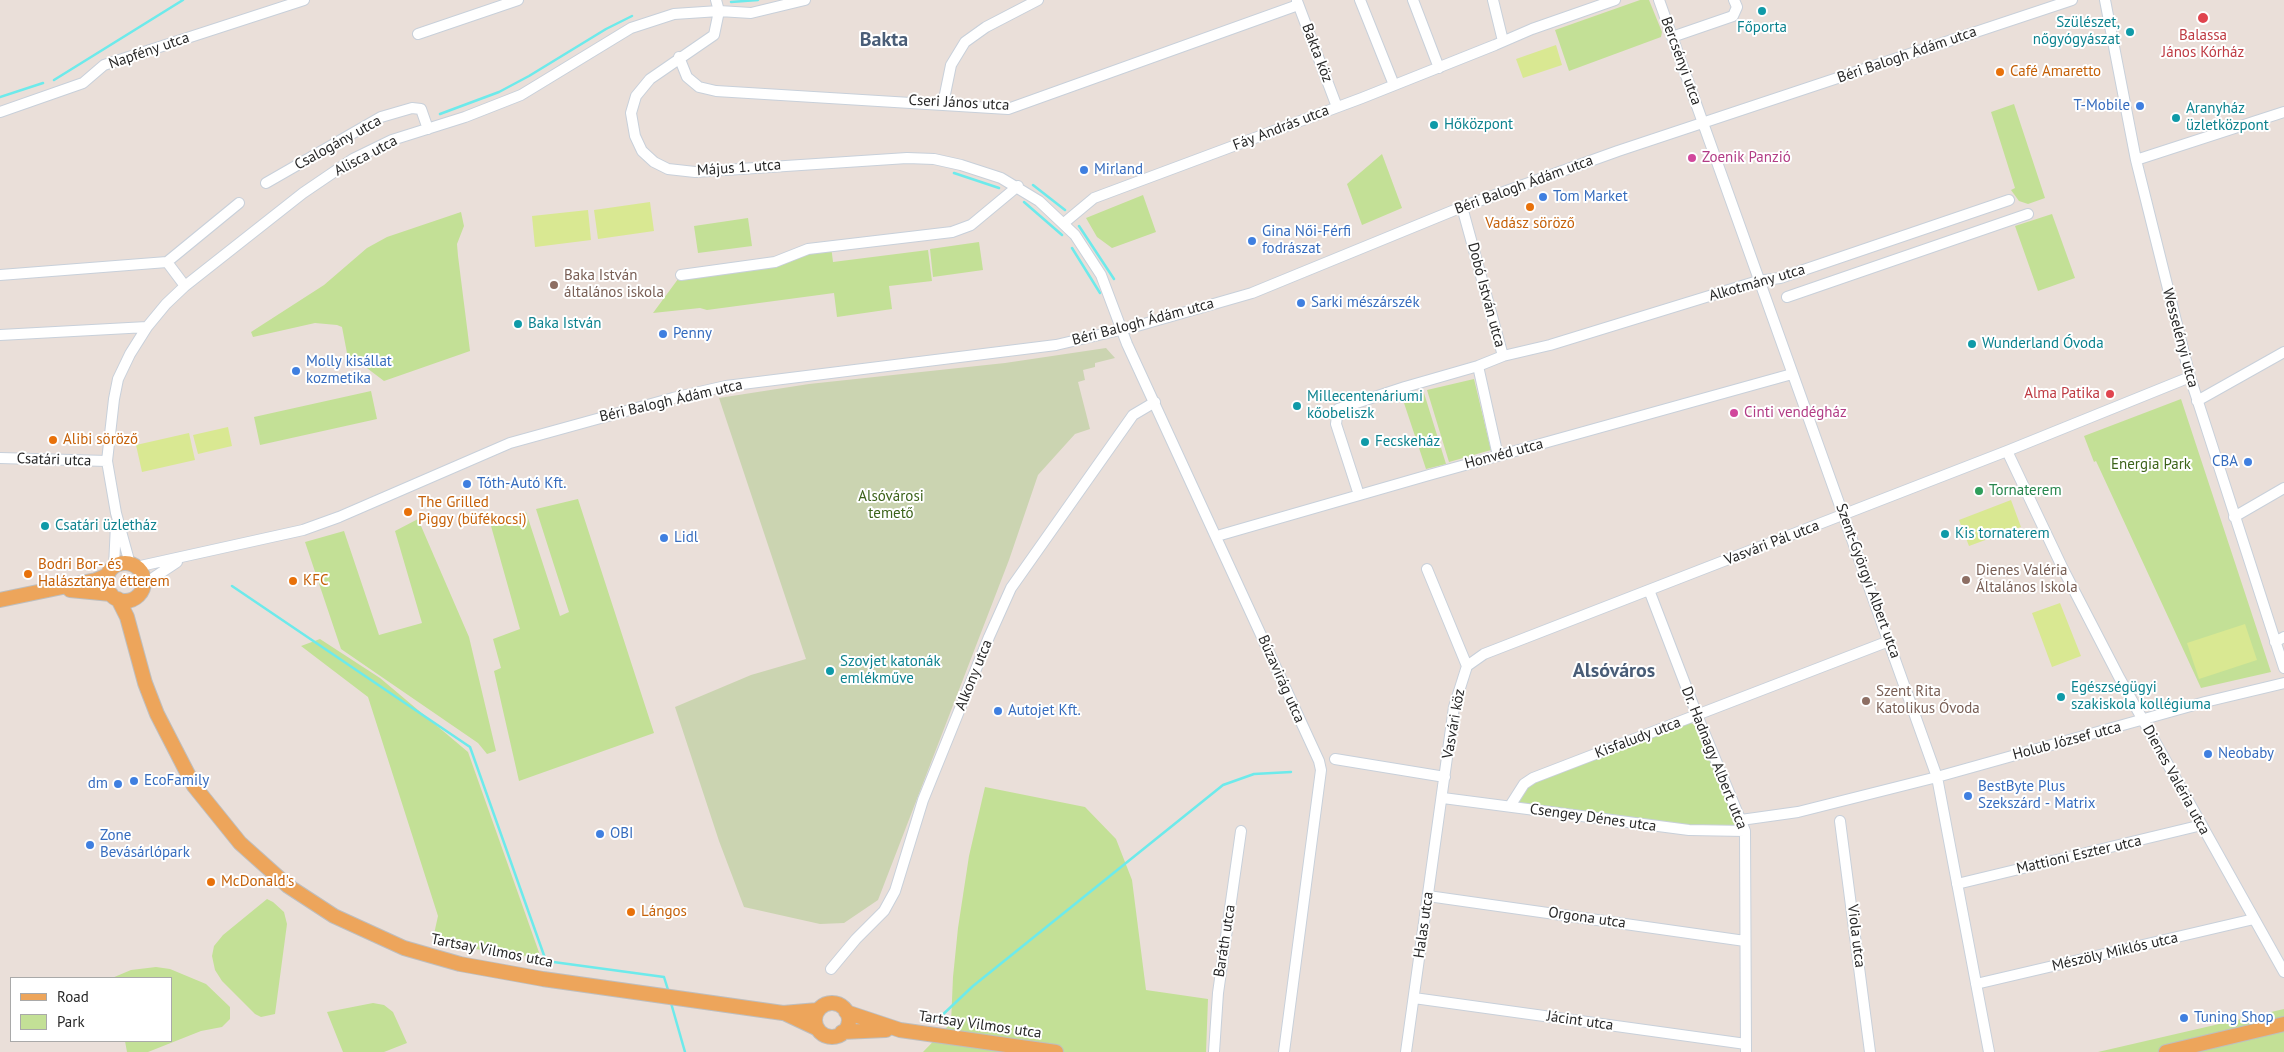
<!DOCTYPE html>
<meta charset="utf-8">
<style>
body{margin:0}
#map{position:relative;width:2284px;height:1052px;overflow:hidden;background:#eadfd9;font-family:"PT Sans",sans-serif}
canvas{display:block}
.legend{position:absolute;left:10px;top:977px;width:162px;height:65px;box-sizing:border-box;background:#fff;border:1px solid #a9a9a9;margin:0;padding:6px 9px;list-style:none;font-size:15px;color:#282828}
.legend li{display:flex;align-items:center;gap:10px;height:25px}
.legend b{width:25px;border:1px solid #a9a9a9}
</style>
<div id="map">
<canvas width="2284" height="1052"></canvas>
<ul class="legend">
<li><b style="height:6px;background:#eda55b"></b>Road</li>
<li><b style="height:14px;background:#c3e096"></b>Park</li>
</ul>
</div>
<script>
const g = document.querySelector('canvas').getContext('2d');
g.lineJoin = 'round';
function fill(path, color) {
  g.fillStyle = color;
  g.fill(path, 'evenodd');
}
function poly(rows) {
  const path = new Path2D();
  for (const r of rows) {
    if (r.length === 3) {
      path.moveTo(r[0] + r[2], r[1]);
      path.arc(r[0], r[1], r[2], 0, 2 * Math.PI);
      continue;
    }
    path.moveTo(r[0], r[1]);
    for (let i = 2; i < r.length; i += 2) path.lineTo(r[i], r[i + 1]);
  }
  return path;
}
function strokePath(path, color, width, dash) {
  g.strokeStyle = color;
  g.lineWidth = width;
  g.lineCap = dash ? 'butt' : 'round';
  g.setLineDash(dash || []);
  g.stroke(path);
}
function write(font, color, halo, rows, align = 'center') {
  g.font = font + ' "PT Sans",sans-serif';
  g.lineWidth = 4;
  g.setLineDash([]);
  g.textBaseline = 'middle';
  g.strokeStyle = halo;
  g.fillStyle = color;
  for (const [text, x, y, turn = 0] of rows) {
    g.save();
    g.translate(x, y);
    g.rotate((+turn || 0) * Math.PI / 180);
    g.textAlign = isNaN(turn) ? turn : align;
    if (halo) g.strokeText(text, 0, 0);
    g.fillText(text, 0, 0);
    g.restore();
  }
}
fill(poly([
 [1640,0,1649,0,1662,32,1661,37,1569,71,1555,30],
 [2014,104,2045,198,2028,204,2019,201,2011,190,2015,188,1991,112],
 [1382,154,1402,208,1362,225,1347,184],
 [1143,195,1156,232,1112,248,1097,237,1086,218],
 [461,212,464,226,457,244,458,256,470,351,384,381,347,353,342,327,337,325,315,323,253,337,251,332,324,285,367,248,387,237],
 [2052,214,2075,278,2038,291,2015,226],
 [748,218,752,246,698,253,694,226],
 [979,242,983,270,933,277,930,249],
 [831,246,833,262,928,250,932,281,889,286,892,309,837,317,834,293,707,310,700,308,653,313,681,275,775,262],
 [1474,379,1491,450,1449,462,1427,390],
 [371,391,377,419,260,445,254,417],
 [1424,393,1446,464,1426,469,1403,400],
 [2181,399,2271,672,2201,688,2096,461,2094,462,2084,436],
 [578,499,654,733,519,781,494,671,501,668,493,639,520,629,491,526,526,512,560,616,569,612,536,509],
 [418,519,469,637,496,751,487,754,478,743,341,649,305,542,344,531,379,635,422,623,395,531],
 [320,639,380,678,468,752,541,958,432,943,438,916,368,697,301,646],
 [1690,722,1697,727,1708,753,1736,824,1733,825,1680,826,1515,804,1529,785],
 [985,787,1085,807,1116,839,1132,880,1146,990,1208,999,1206,1052,923,1052,951,1023,953,977,958,928,969,856],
 [267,899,273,902,284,912,287,924,275,1014,261,1017,255,1014,222,981,215,970,212,956,214,946,223,935],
 [156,967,170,969,206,984,230,1007,230,1019,222,1027,201,1031,148,1052,127,1052,125,1041,171,1041,171,978,112,978,131,970],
 [373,1003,384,1005,393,1012,407,1043,384,1052,343,1052,327,1012],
 [2284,1009,2284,1052,2098,1052]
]), '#c3e096');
fill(poly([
 [1106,348,1115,358,1095,363,1095,367,1083,370,1085,380,1078,382,1090,429,1075,434,1038,475,1009,560,878,900,844,923,820,924,744,907,719,841,675,707,751,675,806,659,719,398,809,384,1005,363]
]), '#cbd4b1');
fill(poly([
 [1556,45,1562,65,1523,78,1516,59],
 [650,202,654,231,598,239,594,210],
 [588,210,591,240,535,247,532,216],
 [228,427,232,446,198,454,193,435],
 [189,433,195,460,142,472,136,445],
 [2011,500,2021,527,1969,546,1959,520],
 [2060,603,2081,656,2052,667,2032,613],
 [2245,624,2257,660,2199,679,2187,643]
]), '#d9e892');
strokePath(poly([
 [731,2,758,0],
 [54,80,183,0],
 [0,97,43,83],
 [440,114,499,92,529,76,606,29,632,16],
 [954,173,999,188],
 [1033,185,1065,210],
 [1024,202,1062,235],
 [1079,226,1114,279],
 [1072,248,1100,293],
 [232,586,470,747,546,961,664,977,669,993],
 [671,1003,685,1052],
 [936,1021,973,986,1223,785,1254,774,1291,772]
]), '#6deaeb', 2.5);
const minor = poly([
 [716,0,719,11,714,35,650,79,636,96,631,113,635,136,642,151,654,162,668,169,695,172,907,158,934,159,961,165,1001,178,1039,201,1075,235,1101,275,1127,344,1319,761,1321,770,1284,1052],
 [1360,0,1394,85],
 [1413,0,1439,68],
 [1493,0,1503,41],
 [1659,0,1937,777,1989,1052],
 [2105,0,2136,160,2190,377,2284,668],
 [1297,1,1337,107],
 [418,34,518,0],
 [1672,37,1733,16,1737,7,1734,0],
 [679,57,687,77,699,87,716,91,1008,109,1298,5],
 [943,104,951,65,965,42,986,27,1038,0],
 [0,112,83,83,104,65,304,0],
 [2136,160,2284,112],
 [266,183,381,117,412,108,421,109,428,129],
 [1064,223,1094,198,1362,98,1495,45,1532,29,1615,0],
 [167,262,239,203],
 [0,275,167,262,185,286],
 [681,275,775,262,808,249,952,232,971,225,1018,186],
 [1787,297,2028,214],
 [0,335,147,327],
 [1503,356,1550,345,1758,281,1780,278,2009,200],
 [1478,366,1498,456],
 [2197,401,2284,352],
 [2007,451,2063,569,2120,679,2284,972],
 [0,458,107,461],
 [1359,495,1336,424,1338,409,1405,387,1478,366,1503,356,1462,207],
 [2234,517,2284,488],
 [1217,536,1429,475,1792,374],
 [130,564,116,513,107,461,114,399,118,379,130,354,147,327,166,304,185,286,303,193,353,159,392,140,465,117,521,95,631,28,674,14,719,11,751,13,805,0],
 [114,567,116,524],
 [136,567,303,530,339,517,510,443,673,398,726,386,1056,345,1137,326,1252,293,1462,207,1618,151,2072,0],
 [144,584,177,562],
 [1649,590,1697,715,1745,831,1746,1052],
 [2275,642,2284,637],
 [1467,666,1484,654,2007,451,2190,377],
 [1335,759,1445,777],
 [1443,798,1689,830,1745,831],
 [1510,806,1524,784,1533,778,1889,641],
 [1741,820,1798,812,1937,777,2205,702,2284,683],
 [1840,821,1870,1052],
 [1957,884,2202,825],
 [1428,896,1745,941],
 [831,969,856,939,884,911,895,891,923,800,989,637,1011,588,1133,415,1155,402],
 [1976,984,2254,919],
 [1414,998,1746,1044],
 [1214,1052,1218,993,1241,831],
 [1406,1052,1454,707,1467,666,1427,569]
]);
const major = poly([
 [125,582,19],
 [70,590,111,594],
 [118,599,127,617,145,683,157,714,194,786,240,843,288,886,334,916,404,948,460,964,543,979,783,1013,818,1010],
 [0,600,96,580,108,575],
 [832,1020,17],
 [846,1012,900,1030,1056,1052],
 [784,1013,818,1029],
 [842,1032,886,1030],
 [2166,1052,2284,1024]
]);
strokePath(minor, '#c8d0da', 12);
strokePath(major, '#bebebe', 16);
strokePath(minor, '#fff', 10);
strokePath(major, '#eda55b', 14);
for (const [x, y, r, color] of [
 [1762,11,5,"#0f9aa8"],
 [2203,18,6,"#e0444e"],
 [2130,32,5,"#0f9aa8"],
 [2000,72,5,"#e8710a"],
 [2140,106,5,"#3f7fe0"],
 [2176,118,5,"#0f9aa8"],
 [1434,125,5,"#0f9aa8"],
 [1692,158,5,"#d1479c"],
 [1084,170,5,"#3f7fe0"],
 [1543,197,5,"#3f7fe0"],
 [1530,207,5,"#e8710a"],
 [1252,241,5,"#3f7fe0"],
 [554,285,5,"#8d6e63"],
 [1301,303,5,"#3f7fe0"],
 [518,324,5,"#0f9aa8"],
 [663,334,5,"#3f7fe0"],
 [1972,344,5,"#0f9aa8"],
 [296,371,5,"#3f7fe0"],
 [2110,394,5,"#e0444e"],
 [1297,406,5,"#0f9aa8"],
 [1734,413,5,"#d1479c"],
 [53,440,5,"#e8710a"],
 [1365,442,5,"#0f9aa8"],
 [2248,462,5,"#3f7fe0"],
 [467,484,5,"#3f7fe0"],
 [1979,491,5,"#2e9e5b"],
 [408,512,5,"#e8710a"],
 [45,526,5,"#0f9aa8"],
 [1945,534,5,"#0f9aa8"],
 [664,538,5,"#3f7fe0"],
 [28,574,5,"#e8710a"],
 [1966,580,5,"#8d6e63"],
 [293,581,5,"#e8710a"],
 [830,671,5,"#0f9aa8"],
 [2061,697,5,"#0f9aa8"],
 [1866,701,5,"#8d6e63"],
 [998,711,5,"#3f7fe0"],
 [2208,754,5,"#3f7fe0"],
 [134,781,5,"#3f7fe0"],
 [118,784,5,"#3f7fe0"],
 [1968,796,5,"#3f7fe0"],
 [600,834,5,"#3f7fe0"],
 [90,845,5,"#3f7fe0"],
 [211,882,5,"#e8710a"],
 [631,912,5,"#e8710a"],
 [2184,1018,5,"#3f7fe0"]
]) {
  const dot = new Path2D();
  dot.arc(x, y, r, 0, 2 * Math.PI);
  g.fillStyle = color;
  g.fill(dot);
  strokePath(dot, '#fff', 2);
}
write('15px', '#0d838f', '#fff', [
 ["Szülészet,",2120,23,"right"],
 ["nőgyógyászat",2120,40,"right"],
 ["Főporta",1762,28,"center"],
 ["Aranyház",2186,109],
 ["üzletközpont",2186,126],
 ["Hőközpont",1444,125],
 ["Baka István",528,324],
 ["Wunderland Óvoda",1982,344],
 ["Millecentenáriumi",1307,397],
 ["kőobeliszk",1307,414],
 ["Fecskeház",1375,442],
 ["Csatári üzletház",55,526],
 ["Kis tornaterem",1955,534],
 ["Szovjet katonák",840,662],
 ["emlékműve",840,679],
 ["Egészségügyi",2071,688],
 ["szakiskola kollégiuma",2071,705]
], 'left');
write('15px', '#be3a42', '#fff', [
 ["Balassa",2203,36],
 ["János Kórház",2203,53],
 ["Alma Patika",2100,394,"right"]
]);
write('15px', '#282828', '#fff', [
 ["Napfény utca",149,51,-19],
 ["Bakta köz",1317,53,69],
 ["Béri Balogh Ádám utca",1907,55,-19],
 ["Bercsényi utca",1681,61,70],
 ["Cseri János utca",959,103,3],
 ["Fáy András utca",1281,128,-21],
 ["Csalogány utca",338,143,-29],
 ["Alisca utca",366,156,-28],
 ["Május 1. utca",739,168,-4],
 ["Béri Balogh Ádám utca",1524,185,-20],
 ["Alkotmány utca",1757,283,-16],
 ["Dobó István utca",1486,295,75],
 ["Béri Balogh Ádám utca",1143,322,-15],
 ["Wesselényi utca",2180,338,75],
 ["Béri Balogh Ádám utca",671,401,-13],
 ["Honvéd utca",1504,454,-15],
 ["Csatári utca",54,460,2],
 ["Vasvári Pál utca",1772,543,-21],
 ["Szent-Györgyi Albert utca",1868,581,70],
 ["Alkony utca",974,675,-68],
 ["Búzavirág utca",1281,679,66],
 ["Vasvári köz",1454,724,-80],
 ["Kisfaludy utca",1638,738,-21],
 ["Holub József utca",2067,741,-15],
 ["Dr. Hadnagy Albert utca",1714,758,68],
 ["Dienes Valéria utca",2176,780,61],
 ["Csengey Dénes utca",1593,818,8],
 ["Mattioni Eszter utca",2079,855,-13],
 ["Orgona utca",1587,918,8],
 ["Halas utca",1424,925,-82],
 ["Viola utca",1856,936,83],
 ["Baráth utca",1225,941,-81],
 ["Tartsay Vilmos utca",492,951,11],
 ["Mészöly Miklós utca",2115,952,-13],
 ["Jácint utca",1580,1021,8],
 ["Tartsay Vilmos utca",980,1025,8]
]);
write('15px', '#c56008', '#fff', [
 ["Café Amaretto",2010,72],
 ["Vadász söröző",1530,224,"center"],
 ["Alibi söröző",63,440],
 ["The Grilled",418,503],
 ["Piggy (büfékocsi)",418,520],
 ["Bodri Bor- és",38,565],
 ["Halásztanya étterem",38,582],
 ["KFC",303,581],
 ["McDonald's",221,882],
 ["Lángos",641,912]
], 'left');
write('15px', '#366cbe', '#fff', [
 ["T-Mobile",2130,106,"right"],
 ["Mirland",1094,170],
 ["Tom Market",1553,197],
 ["Gina Női-Férfi",1262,232],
 ["fodrászat",1262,249],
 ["Sarki mészárszék",1311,303],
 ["Penny",673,334],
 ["Molly kisállat",306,362],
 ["kozmetika",306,379],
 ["CBA",2238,462,"right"],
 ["Tóth-Autó Kft.",477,484],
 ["Lidl",674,538],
 ["Autojet Kft.",1008,711],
 ["Neobaby",2218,754],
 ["EcoFamily",144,781],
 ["dm",108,784,"right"],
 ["BestByte Plus",1978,787],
 ["Szekszárd - Matrix",1978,804],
 ["OBI",610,834],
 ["Zone",100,836],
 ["Bevásárlópark",100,853],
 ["Tuning Shop",2194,1018]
], 'left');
write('15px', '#b23c85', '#fff', [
 ["Zoenik Panzió",1702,158],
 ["Cinti vendégház",1744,413]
], 'left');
write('15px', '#785e54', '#fff', [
 ["Baka István",564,276],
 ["általános iskola",564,293],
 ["Dienes Valéria",1976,571],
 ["Általános Iskola",1976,588],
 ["Szent Rita",1876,692],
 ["Katolikus Óvoda",1876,709]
], 'left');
write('15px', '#3c621a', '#fff', [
 ["Energia Park",2151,465],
 ["Alsóvárosi",891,497],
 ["temető",891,514]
]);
write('15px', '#27864d', '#fff', [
 ["Tornaterem",1989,491]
], 'left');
write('bold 20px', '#495d77', '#fff', [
 ["Bakta",884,40],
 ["Alsóváros",1614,671]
]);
</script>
